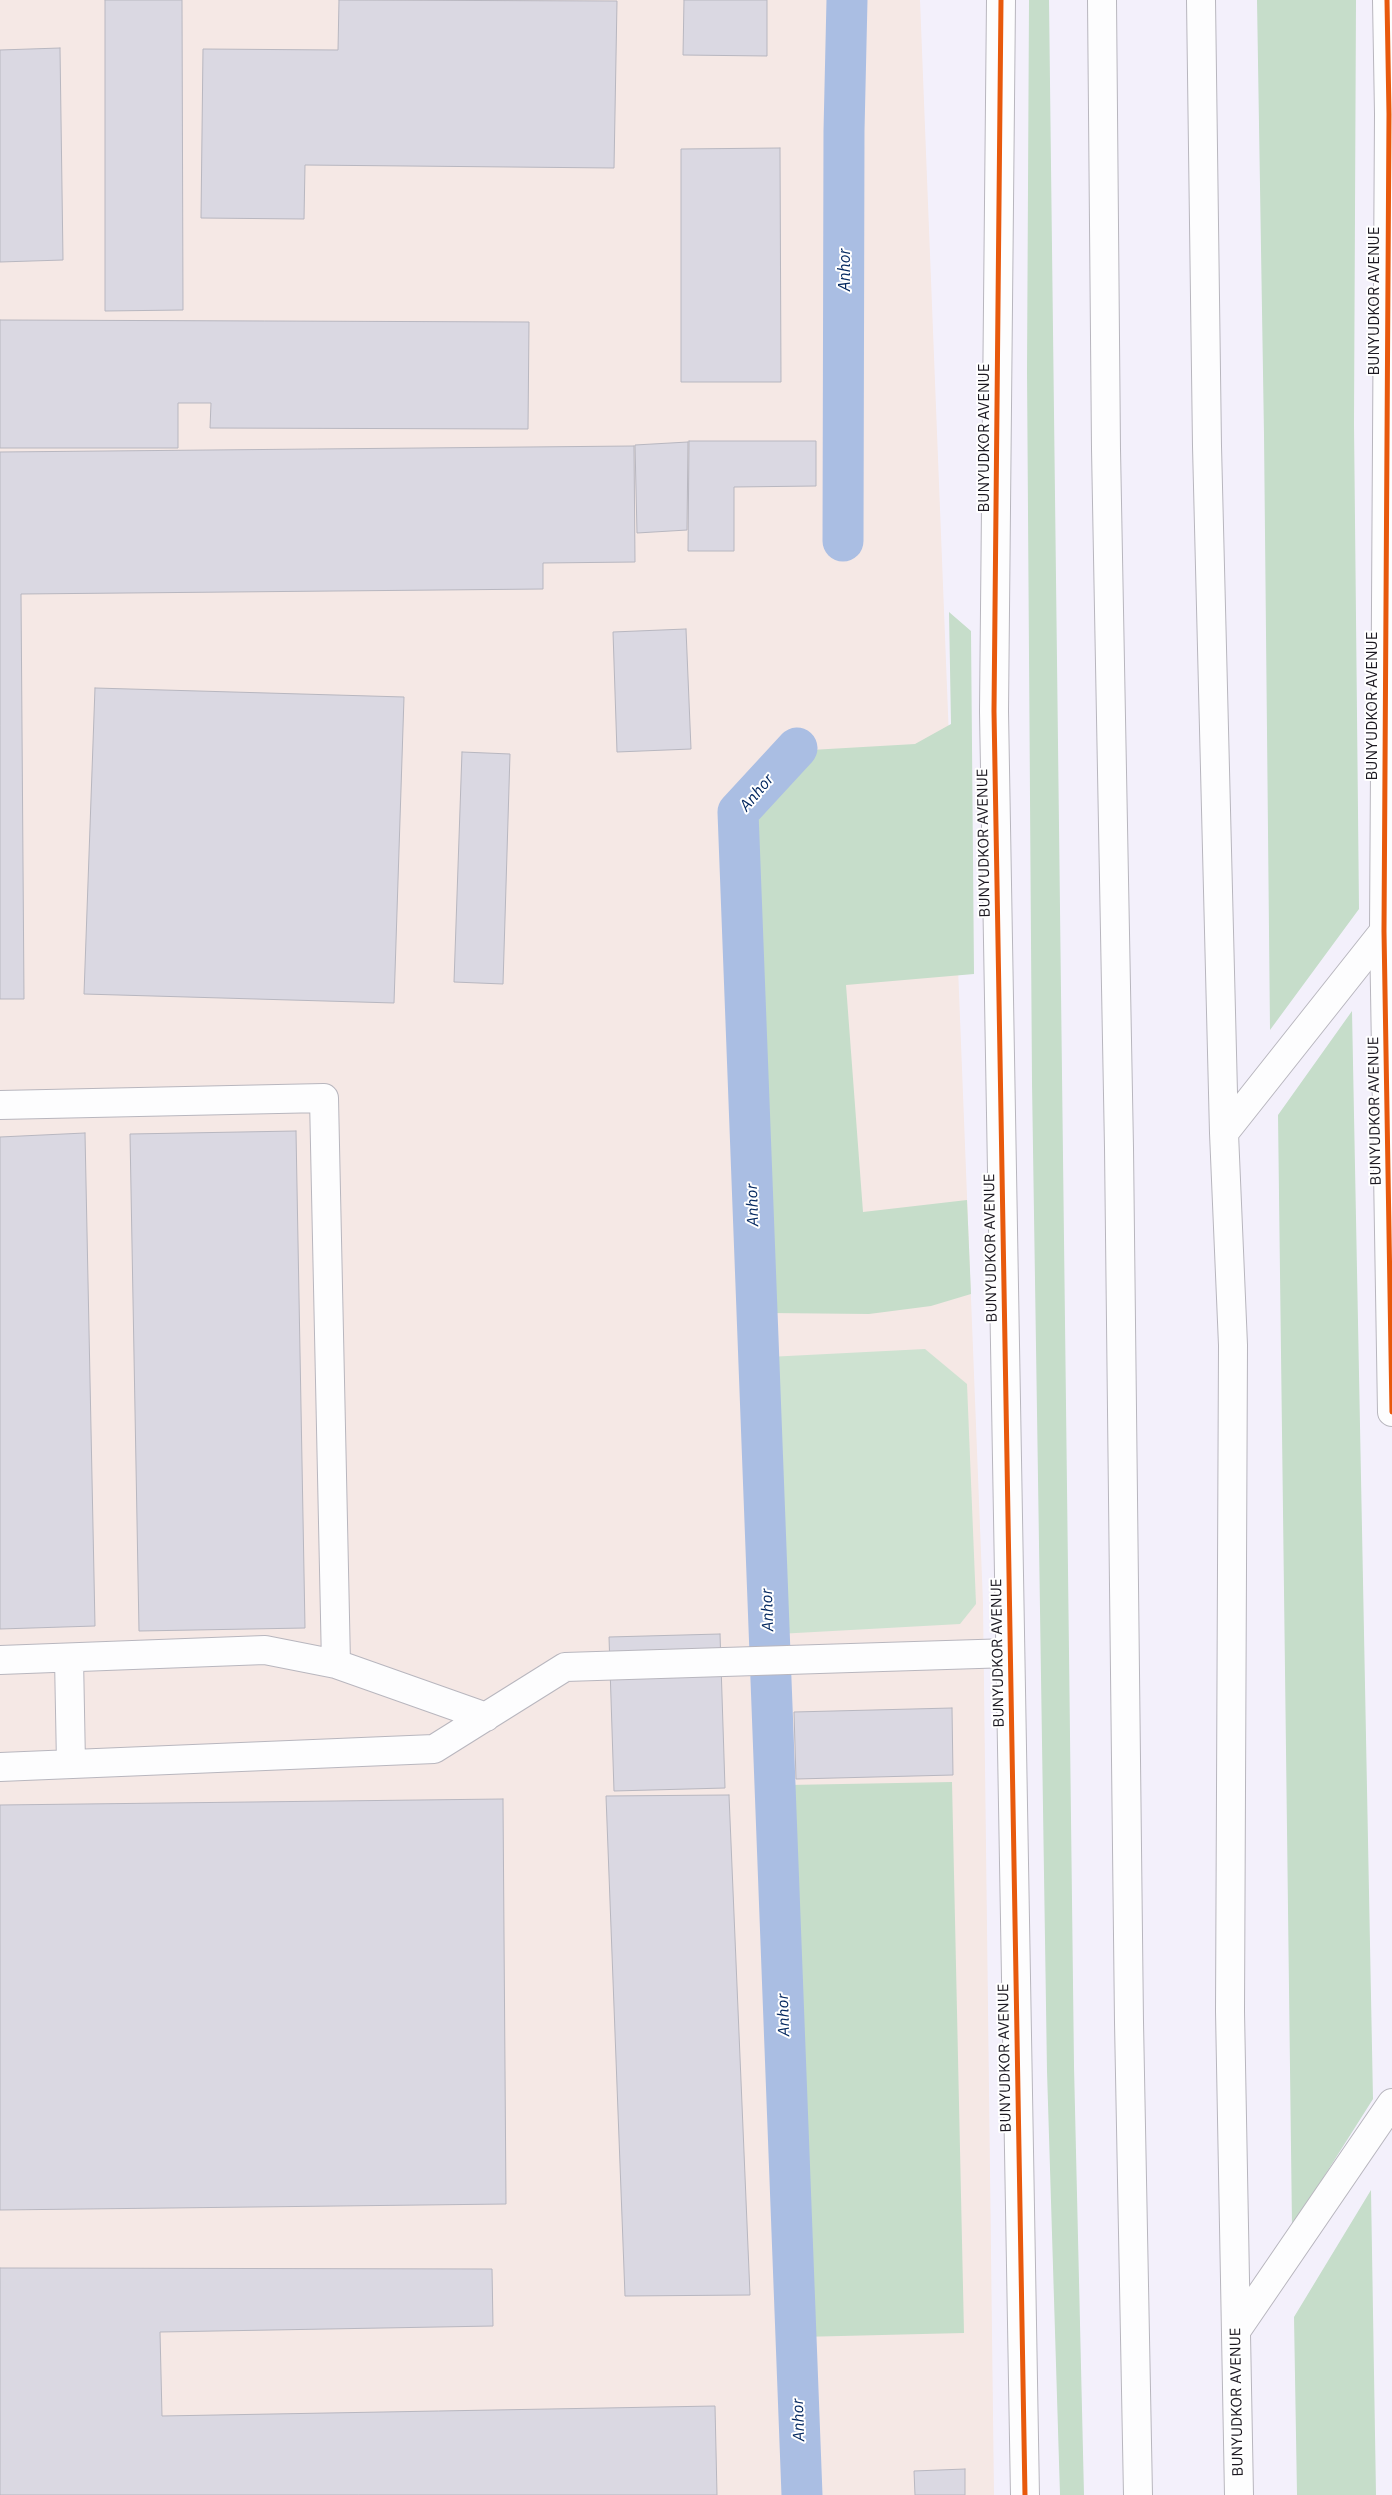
<!DOCTYPE html>
<style>
body{margin:0}
canvas{display:block;background:#f3f0fb}
</style>
<canvas width="1392" height="2495"></canvas>
<script>
const g = document.querySelector('canvas').getContext('2d');
g.lineJoin = 'round';
function fill(path, color) {
  g.fillStyle = color;
  g.fill(path, 'evenodd');
}
function poly(rows) {
  const path = new Path2D();
  for (const r of rows) {
    path.moveTo(r[0], r[1]);
    for (let i = 2; i < r.length; i += 2) path.lineTo(r[i], r[i + 1]);
  }
  return path;
}
function strokePath(path, color, width, dash) {
  g.strokeStyle = color;
  g.lineWidth = width;
  g.lineCap = dash ? 'butt' : 'round';
  g.setLineDash(dash || []);
  g.stroke(path);
}
function write(font, color, halo, rows, align = 'center') {
  g.font = font + ' "IBM Plex Sans",sans-serif';
  g.lineWidth = 4;
  g.setLineDash([]);
  g.textBaseline = 'middle';
  g.strokeStyle = halo;
  g.fillStyle = color;
  for (const [text, x, y, turn = 0] of rows) {
    g.save();
    g.translate(x, y);
    g.rotate((+turn || 0) * Math.PI / 180);
    g.textAlign = isNaN(turn) ? turn : align;
    if (halo) g.strokeText(text, 0, 0);
    g.fillText(text, 0, 0);
    g.restore();
  }
}
fill(poly([
 [0,0,920,0,983,1603,994,2495,0,2495]
]), '#f5e8e5');
fill(poly([
 [925,1349,967,1384,976,1604,960,1624,778,1634,768,1357]
]), '#cee2d1');
fill(poly([
 [1029,0,1049,0,1074,2066,1084,2495,1060,2495,1047,2071,1032,1083,1027,371],
 [1257,0,1356,0,1354,424,1359,909,1270,1030,1264,435],
 [949,612,971,631,974,974,846,985,863,1212,967,1200,971,1294,931,1306,869,1314,769,1313,757,819,811,750,915,744,951,724],
 [1352,1011,1373,2099,1292,2227,1278,1115],
 [952,1782,964,2333,800,2337,788,1785],
 [1371,2190,1376,2495,1297,2495,1294,2317]
]), '#c6ddca');
strokePath(poly([
 [843,541,844,131,847,0],
 [797,748,738,812,802,2495]
]), '#aabee3', 41);
const building = poly([
 [105,0,182,0,183,310,105,311,105,0],
 [339,0,617,1,614,168,305,165,304,219,201,218,203,49,338,50,339,0],
 [684,0,767,0,767,56,683,55,684,0],
 [60,48,63,260,0,262,0,50,60,48],
 [780,148,781,382,681,382,681,149,780,148],
 [0,320,529,322,528,429,210,428,211,403,178,403,178,448,0,448,0,320],
 [689,441,816,441,816,486,734,487,734,551,688,551,689,441],
 [688,442,687,530,637,533,635,445,688,442],
 [634,446,635,562,543,563,543,589,21,594,24,999,0,999,0,452,634,446],
 [686,629,691,749,617,752,613,632,686,629],
 [95,688,404,697,394,1003,84,994,95,688],
 [462,752,510,754,503,984,454,982,462,752],
 [296,1131,305,1628,139,1631,130,1134,296,1131],
 [85,1133,95,1626,0,1629,0,1137,85,1133],
 [720,1634,725,1788,614,1791,609,1637,720,1634],
 [952,1708,953,1775,796,1779,794,1712,952,1708],
 [729,1795,750,2295,625,2296,606,1796,729,1795],
 [503,1799,506,2204,0,2210,0,1805,503,1799],
 [0,2268,492,2269,493,2326,160,2332,162,2416,715,2406,717,2495,0,2495,0,2268],
 [965,2469,965,2495,915,2495,914,2471,965,2469]
]);
fill(building, '#dad8e2');
strokePath(building, '#b8b7c0', 1);
const minor = poly([
 [1001,0,994,711,1025,2495],
 [1387,0,1389,114,1384,931,1392,1412],
 [0,1105,324,1098,336,1664],
 [69,1658,71,1764],
 [0,1660,265,1650,336,1664,486,1717],
 [0,1767,434,1749,565,1667,1010,1653]
]);
const major = poly([
 [1102,0,1106,449,1119,1148,1129,2022,1138,2495],
 [1201,0,1207,446,1224,1133,1233,1345,1230,2011,1239,2495],
 [1224,1133,1384,931],
 [1236,2331,1392,2103]
]);
strokePath(minor, '#b8b6be', 30);
strokePath(major, '#b8b6be', 30);
strokePath(minor, '#fdfdfe', 28);
strokePath(major, '#fdfdfe', 28);
strokePath(poly([
 [1001,0,994,711,1025,2495],
 [1387,0,1389,114,1384,931,1392,1412]
]), '#e8590c', 5);
write('15px', '#1c1921', '#fff', [
 ["BUNYUDKOR AVENUE",1375,301,-90],
 ["BUNYUDKOR AVENUE",985,438,-90],
 ["BUNYUDKOR AVENUE",1373,706,-90],
 ["BUNYUDKOR AVENUE",984,843,-91],
 ["BUNYUDKOR AVENUE",1375,1111,-91],
 ["BUNYUDKOR AVENUE",991,1248,-91],
 ["BUNYUDKOR AVENUE",998,1653,-91],
 ["BUNYUDKOR AVENUE",1005,2058,-91],
 ["BUNYUDKOR AVENUE",1237,2402,-91]
]);
write('italic 16px', '#052961', '#fff', [
 ["Anhor",845,270,-90],
 ["Anhor",757,793,-50],
 ["Anhor",753,1205,-92],
 ["Anhor",768,1610,-92],
 ["Anhor",784,2015,-92],
 ["Anhor",799,2420,-92]
]);
</script>
